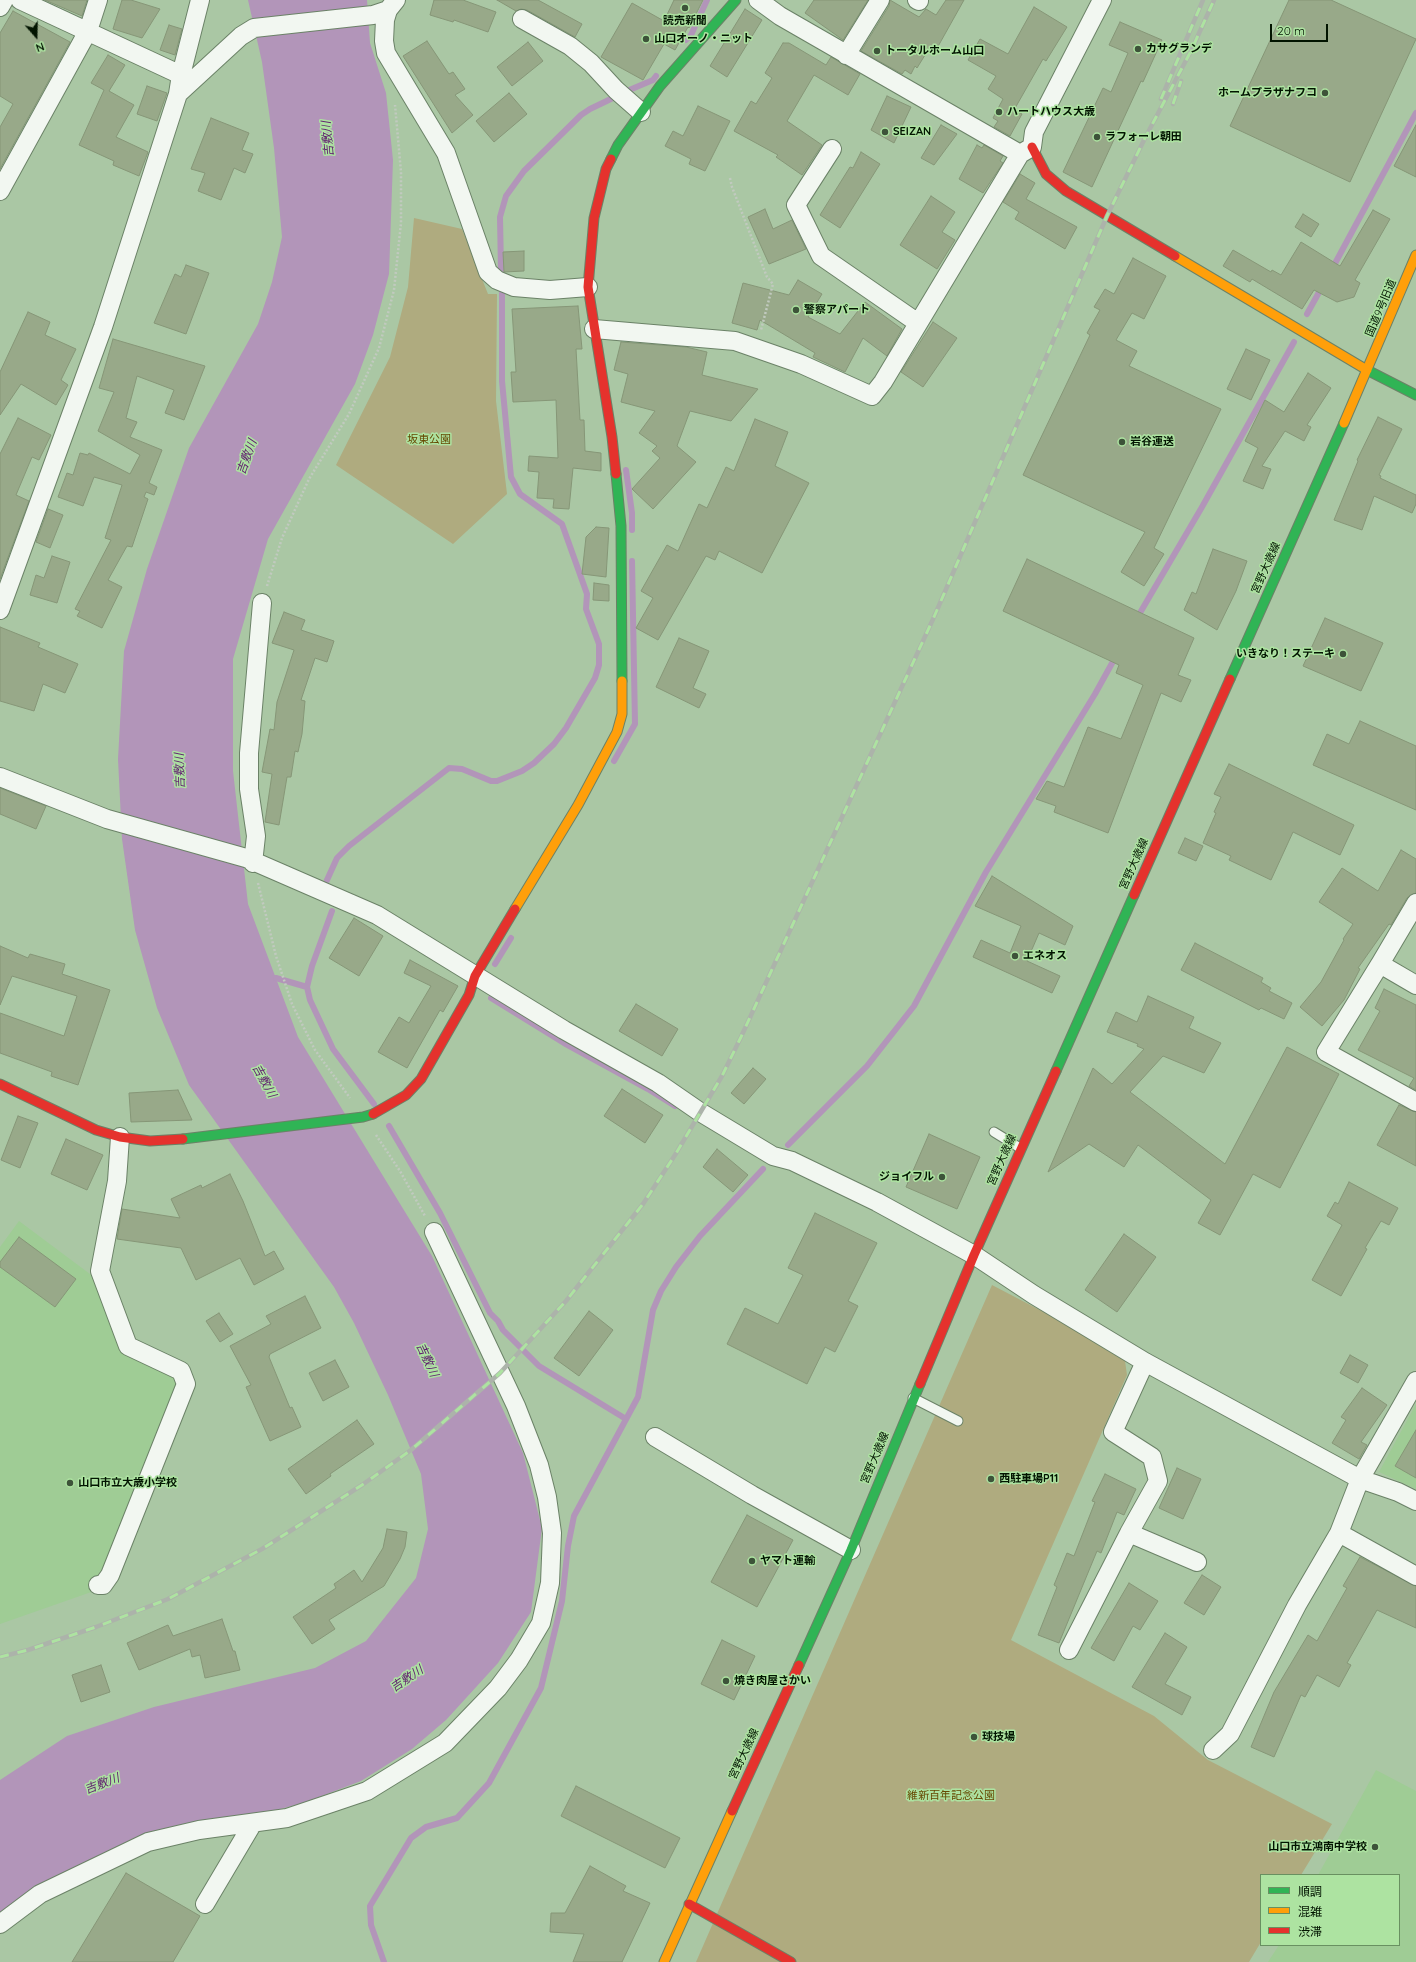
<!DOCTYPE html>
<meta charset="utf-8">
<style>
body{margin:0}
#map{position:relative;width:1416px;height:1962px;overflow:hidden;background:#aac7a4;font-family:Quicksand,"Noto Sans JP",sans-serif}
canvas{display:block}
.legend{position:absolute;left:1260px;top:1874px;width:140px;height:72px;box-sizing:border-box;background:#ade3a1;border:1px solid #699061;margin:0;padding:5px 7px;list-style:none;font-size:12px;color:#021400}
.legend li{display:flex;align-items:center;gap:8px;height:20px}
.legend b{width:20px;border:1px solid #699061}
.north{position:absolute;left:16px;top:16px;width:40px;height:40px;-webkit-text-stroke:3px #ade3a1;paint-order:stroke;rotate:160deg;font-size:11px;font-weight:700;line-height:16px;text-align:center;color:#021400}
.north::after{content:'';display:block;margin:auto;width:14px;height:18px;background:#021400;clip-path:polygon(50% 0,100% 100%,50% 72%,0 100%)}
.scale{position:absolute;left:1270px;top:24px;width:58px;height:18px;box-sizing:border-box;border:2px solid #021400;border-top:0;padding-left:5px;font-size:12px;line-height:14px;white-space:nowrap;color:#021400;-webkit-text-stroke:3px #ade3a1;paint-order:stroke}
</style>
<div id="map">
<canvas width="1416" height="1962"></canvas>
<ul class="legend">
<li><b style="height:5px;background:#30b455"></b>順調</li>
<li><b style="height:5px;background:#ff9f0a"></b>混雑</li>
<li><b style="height:5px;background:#e5322d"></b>渋滞</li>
</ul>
<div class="north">N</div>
<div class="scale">20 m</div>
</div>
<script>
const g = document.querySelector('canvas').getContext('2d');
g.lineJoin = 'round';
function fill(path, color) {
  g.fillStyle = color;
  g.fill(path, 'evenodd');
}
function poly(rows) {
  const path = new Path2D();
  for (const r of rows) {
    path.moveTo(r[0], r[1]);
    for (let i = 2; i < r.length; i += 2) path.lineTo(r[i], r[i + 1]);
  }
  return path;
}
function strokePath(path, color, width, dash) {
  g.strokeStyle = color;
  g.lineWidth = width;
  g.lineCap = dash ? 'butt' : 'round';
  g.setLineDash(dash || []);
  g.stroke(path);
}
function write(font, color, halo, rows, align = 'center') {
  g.font = font + ' Quicksand,"Noto Sans JP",sans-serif';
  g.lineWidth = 3;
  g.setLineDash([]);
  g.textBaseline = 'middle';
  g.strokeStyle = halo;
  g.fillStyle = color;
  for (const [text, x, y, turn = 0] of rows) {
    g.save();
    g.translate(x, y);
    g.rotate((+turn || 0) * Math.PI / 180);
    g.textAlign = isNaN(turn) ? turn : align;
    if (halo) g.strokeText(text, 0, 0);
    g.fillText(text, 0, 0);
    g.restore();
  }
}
fill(poly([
 [19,1221,98,1280,125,1350,182,1381,97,1590,0,1624,0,1247],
 [1416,1404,1416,1489,1379,1472],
 [1376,1770,1416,1791,1416,1962,1268,1962,1279,1945,1399,1945,1399,1875,1318,1875]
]), '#9fcc95');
fill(poly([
 [414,218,462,229,488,294,497,294,496,401,507,494,453,544,336,465,390,357,408,287],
 [992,1285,1124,1354,1127,1375,1011,1640,1154,1716,1208,1760,1332,1824,1301,1875,1261,1875,1261,1942,1249,1962,696,1962]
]), '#afab7f');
fill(poly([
 [248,0,367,0,370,43,386,93,393,160,389,274,373,335,355,384,268,539,233,659,233,771,248,904,298,1037,432,1256,523,1453,542,1528,531,1612,498,1663,446,1720,412,1749,361,1781,306,1802,251,1817,138,1838,52,1878,0,1914,0,1780,67,1736,154,1707,315,1668,366,1641,416,1578,428,1529,421,1474,388,1395,354,1323,334,1287,189,1085,157,1008,135,930,122,839,118,759,124,651,147,569,189,448,258,324,272,282,282,237,274,148,262,62]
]), '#b295b9');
strokePath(poly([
 [686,40,691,35,707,0],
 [627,91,653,80,656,76],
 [1332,269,1416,113],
 [501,271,500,217,506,196,524,171,581,115,590,109,615,97],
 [1307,314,1323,285],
 [626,470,632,513,632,530],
 [1137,618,1202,507,1294,342],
 [614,761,635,724,632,561],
 [327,880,337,858,349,846,449,768,462,769,491,781,497,781,522,771,534,763,554,744,566,728,595,678,599,665,599,644,586,609,587,594,562,524,520,494,511,477,502,381,502,293],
 [495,964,511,938],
 [276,978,307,987,310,1000,333,1049,374,1104],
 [307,987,312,966,332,911],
 [491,998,564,1043,648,1089,675,1106],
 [389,1126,440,1213,490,1313,498,1321,503,1330,539,1366,626,1419],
 [788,1145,867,1066,914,1006,986,872,1095,694,1116,656],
 [384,1962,371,1925,370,1906,411,1838,426,1827,457,1818,489,1783,541,1688,562,1601,568,1546,574,1516,638,1397,653,1310,661,1291,676,1267,700,1236,763,1169]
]), '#b295b9', 6);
const building = poly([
 [45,0,87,0,82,16,45,0],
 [122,0,131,0,160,9,142,38,113,29,122,0],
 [434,0,463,0,496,12,488,32,454,20,453,22,430,15,434,0],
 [497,0,538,0,582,24,575,37,527,10,521,9,516,11,497,0],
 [674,0,703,0,689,28,688,27,675,50,664,44,643,80,601,57,632,3,664,21,674,0],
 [814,0,868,0,843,40,805,13,814,0],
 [890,0,919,17,926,9,936,15,946,0,964,0,936,50,930,47,917,68,915,66,911,74,905,70,902,74,861,51,889,6,890,0],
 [1289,0,1331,0,1416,39,1350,182,1230,126,1289,0],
 [1034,7,1067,27,1046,61,1043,59,1014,110,1022,114,1010,136,994,127,998,121,993,118,1003,99,988,89,996,76,968,60,980,39,1008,54,1034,7],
 [745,9,762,20,727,77,710,66,745,9],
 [13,11,70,42,0,169,0,127,13,104,0,96,0,33,13,11],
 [1120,22,1162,40,1143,82,1141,81,1092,187,1063,172,1103,88,1111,92,1128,53,1109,45,1120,22],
 [169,25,182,29,175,55,160,50,169,25],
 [427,41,449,74,453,72,465,89,455,95,473,115,452,133,403,56,427,41],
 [528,42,543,61,512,86,497,67,528,42],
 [783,43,789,43,826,65,831,57,860,74,848,95,814,75,787,121,822,145,802,175,776,157,778,155,734,131,751,101,756,104,772,78,765,73,783,43],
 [108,55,125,65,109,91,134,105,116,137,148,152,139,176,113,165,114,161,79,145,104,90,91,83,108,55],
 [147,86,167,93,157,121,137,114,147,86],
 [509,93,527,114,494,142,476,121,509,93],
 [887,96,911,107,894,143,871,130,887,96],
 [698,106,730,121,705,171,689,164,691,159,665,146,673,131,683,136,698,106],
 [211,118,249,133,242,150,253,154,245,173,234,168,221,200,198,191,205,173,191,169,211,118],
 [941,125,957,134,934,165,921,158,941,125],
 [1416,125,1416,177,1394,166,1416,125],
 [977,145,982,148,984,145,1003,156,1000,161,1003,163,983,193,959,179,977,145],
 [861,152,880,164,840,228,820,215,850,167,853,168,861,152],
 [1020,174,1035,183,1026,199,1077,227,1065,249,1015,219,1019,212,1003,202,1020,174],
 [931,196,955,212,942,232,955,240,937,269,900,245,931,196],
 [765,209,773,229,792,220,806,249,769,264,748,217,765,209],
 [1373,210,1390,219,1355,280,1360,283,1354,297,1337,302,1314,290,1302,309,1252,279,1250,282,1223,266,1233,250,1271,272,1272,270,1281,275,1301,242,1340,266,1373,210],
 [1303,214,1319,224,1311,237,1295,227,1303,214],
 [524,251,524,271,504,272,503,252,524,251],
 [1133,258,1166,276,1144,319,1132,313,1116,340,1137,351,1129,366,1221,409,1154,548,1164,554,1144,586,1121,572,1145,532,1023,475,1090,335,1087,333,1100,310,1094,307,1105,289,1114,294,1133,258],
 [186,265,209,273,186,334,154,323,175,274,181,277,186,265],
 [798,280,822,294,808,317,840,334,865,302,902,329,887,356,863,338,845,372,813,357,815,353,760,320,757,330,732,323,743,283,789,295,798,280],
 [578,306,582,349,576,349,580,420,584,420,585,451,601,453,601,471,573,468,569,509,553,508,554,499,537,498,539,472,528,471,529,456,558,458,556,400,513,402,511,372,516,372,512,309,578,306],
 [28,312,50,322,45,335,76,349,61,380,68,385,56,405,21,384,0,415,0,372,28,312],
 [933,322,957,338,923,387,901,372,933,322],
 [113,339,205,366,184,420,165,413,174,390,137,376,126,418,137,422,130,437,162,450,149,483,157,487,154,495,146,492,144,497,148,499,132,547,127,546,108,580,122,587,102,628,77,616,80,611,75,609,111,540,105,538,122,485,94,477,83,506,58,497,67,473,73,475,80,453,88,455,89,453,130,474,140,455,98,431,114,392,99,388,113,339],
 [621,342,686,347,707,352,702,375,758,389,731,421,690,411,677,446,696,462,653,509,632,489,660,458,652,451,657,446,639,433,655,411,621,402,628,374,614,370,621,342],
 [1246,349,1270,360,1251,400,1227,389,1246,349],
 [1308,373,1331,388,1307,425,1311,427,1304,441,1285,431,1262,466,1271,469,1263,489,1243,481,1258,448,1245,441,1265,400,1284,412,1308,373],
 [1378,417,1402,429,1379,475,1381,476,1380,478,1416,495,1416,504,1412,513,1374,496,1362,530,1334,520,1358,461,1357,460,1378,417],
 [18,418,51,435,39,460,32,457,16,495,29,501,0,579,0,454,18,418],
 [755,419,788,432,775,466,809,483,762,573,719,551,715,560,706,556,658,640,636,628,653,598,641,591,667,545,678,551,699,504,707,508,726,467,734,471,755,419],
 [48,509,63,515,50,548,36,542,48,509],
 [596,527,609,528,606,577,582,574,586,537,596,527],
 [1213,549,1247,561,1236,591,1217,630,1184,610,1192,592,1196,594,1213,549],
 [52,556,70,562,57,603,30,595,36,575,44,578,52,556],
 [1027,559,1194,638,1178,675,1191,680,1181,702,1161,693,1108,833,1054,812,1056,806,1036,799,1047,781,1064,787,1088,727,1121,739,1143,685,1116,673,1119,665,1003,611,1027,559],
 [594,583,609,585,609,601,593,600,594,583],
 [284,612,305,620,301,630,334,641,327,662,315,658,301,700,305,701,302,734,298,752,295,751,291,777,287,777,279,825,265,822,272,774,262,772,270,729,274,730,277,702,294,650,272,643,284,612],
 [1325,618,1383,643,1361,691,1303,666,1325,618],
 [0,627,40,643,38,647,78,664,65,693,43,684,34,711,0,701,0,627],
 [679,638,709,651,693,688,706,694,699,708,656,687,679,638],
 [1360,721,1416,746,1416,810,1313,765,1327,734,1349,744,1360,721],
 [1229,764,1354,825,1340,855,1293,832,1271,880,1229,860,1231,856,1203,843,1216,813,1214,812,1221,797,1214,794,1229,764],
 [0,788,46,806,36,829,0,814,0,788],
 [1185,838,1203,846,1196,861,1178,853,1185,838],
 [1401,850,1416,859,1416,893,1407,898,1391,925,1389,924,1358,968,1360,969,1344,1000,1322,1026,1300,1007,1321,982,1344,940,1343,939,1353,924,1319,902,1342,868,1378,891,1401,850],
 [992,876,1073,926,1065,945,1039,933,1027,961,1060,976,1052,993,973,957,981,940,1010,953,1021,926,975,906,992,876],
 [354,918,383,936,359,976,329,958,354,918],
 [1195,943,1263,978,1261,982,1271,988,1269,991,1292,1003,1284,1019,1261,1008,1259,1010,1181,970,1195,943],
 [0,946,28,958,30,954,65,964,62,974,110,990,78,1085,51,1076,52,1072,0,1053,0,1013,64,1036,77,996,12,976,0,1005,0,946],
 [410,960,458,986,443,1012,440,1010,407,1068,378,1052,399,1017,409,1023,431,986,404,973,410,960],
 [1384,989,1416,1005,1416,1090,1409,1086,1414,1078,1358,1050,1380,1011,1375,1008,1384,989],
 [1148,996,1194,1017,1189,1028,1221,1043,1204,1073,1163,1056,1130,1092,1225,1164,1287,1047,1339,1074,1280,1188,1253,1174,1220,1235,1198,1223,1211,1200,1138,1145,1124,1167,1089,1144,1048,1172,1093,1068,1112,1084,1144,1049,1137,1046,1138,1044,1107,1032,1116,1012,1137,1022,1148,996],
 [636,1004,678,1029,662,1056,619,1031,636,1004],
 [753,1068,766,1079,744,1104,731,1093,753,1068],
 [622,1089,663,1115,645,1143,604,1116,622,1089],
 [178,1090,192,1120,131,1122,129,1093,178,1090],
 [1399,1105,1416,1112,1416,1166,1377,1145,1399,1105],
 [18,1116,38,1123,20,1168,1,1160,18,1116],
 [929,1134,980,1157,957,1209,906,1187,929,1134],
 [66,1139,103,1155,87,1190,51,1174,66,1139],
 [717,1149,748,1175,733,1192,703,1167,717,1149],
 [230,1174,243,1201,265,1256,274,1251,284,1269,254,1285,240,1258,196,1280,181,1248,117,1239,122,1209,180,1218,171,1199,201,1185,202,1188,230,1174],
 [1349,1182,1398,1208,1389,1225,1381,1221,1365,1248,1367,1249,1341,1296,1312,1280,1342,1225,1327,1216,1335,1202,1338,1204,1349,1182],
 [815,1213,877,1243,848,1301,858,1306,835,1352,825,1347,807,1384,727,1344,745,1308,778,1324,803,1275,788,1268,815,1213],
 [1124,1234,1156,1257,1117,1312,1085,1290,1124,1234],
 [19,1237,76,1279,55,1307,0,1267,0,1262,19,1237],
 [305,1296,321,1328,270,1354,269,1357,290,1408,292,1407,301,1427,270,1441,246,1387,251,1385,230,1346,271,1324,266,1316,305,1296],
 [589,1311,613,1330,579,1376,554,1358,589,1311],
 [219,1313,233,1334,220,1342,206,1321,219,1313],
 [1350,1355,1368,1365,1358,1383,1340,1373,1350,1355],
 [335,1360,349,1387,323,1401,309,1373,335,1360],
 [1362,1388,1387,1405,1361,1442,1367,1445,1359,1459,1332,1443,1346,1420,1341,1417,1362,1388],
 [357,1420,374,1444,330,1474,331,1476,306,1494,288,1469,357,1420],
 [1416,1430,1416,1478,1395,1466,1416,1430],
 [1177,1468,1201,1479,1183,1519,1159,1508,1177,1468],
 [1105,1474,1136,1489,1124,1515,1117,1512,1101,1553,1097,1551,1059,1643,1038,1635,1057,1587,1054,1585,1067,1553,1074,1556,1095,1502,1092,1501,1105,1474],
 [747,1515,793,1540,757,1607,711,1582,747,1515],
 [387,1529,407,1532,405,1547,400,1559,384,1586,329,1620,335,1629,312,1644,293,1617,336,1588,334,1584,354,1570,362,1582,383,1548,387,1529],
 [1360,1557,1416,1586,1416,1628,1377,1610,1347,1663,1351,1665,1339,1687,1317,1675,1305,1697,1301,1695,1274,1757,1251,1747,1274,1692,1308,1635,1317,1641,1347,1588,1343,1586,1360,1557],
 [1202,1575,1221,1587,1204,1615,1184,1603,1202,1575],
 [1129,1583,1158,1601,1140,1630,1133,1626,1114,1661,1091,1648,1129,1583],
 [222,1619,233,1651,235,1651,240,1670,205,1678,200,1655,192,1657,190,1649,139,1670,127,1643,168,1625,173,1636,222,1619],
 [1165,1633,1187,1647,1165,1684,1191,1697,1182,1715,1132,1687,1165,1633],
 [722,1640,755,1656,734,1700,701,1684,722,1640],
 [101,1665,110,1692,81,1702,72,1675,101,1665],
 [576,1786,680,1838,665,1868,561,1816,576,1786],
 [590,1866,626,1886,623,1891,650,1903,622,1962,573,1962,584,1934,550,1932,551,1913,565,1913,590,1866],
 [126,1873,200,1916,173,1962,72,1962,126,1873]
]);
fill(building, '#98a989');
strokePath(building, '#869677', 1);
const lane = poly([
 [994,1132,1020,1148],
 [913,1398,958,1421]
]);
const street = poly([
 [20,0,181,75],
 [396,0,388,10,385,20,384,41,386,53,446,153,488,272,497,280,514,287,550,290,588,287],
 [758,0,780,16,1020,154],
 [917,0,919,1],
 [0,7,4,0],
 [522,19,570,46,591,63,616,90,641,112],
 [846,55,880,0],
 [178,94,241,36,254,28,373,15,388,10],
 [832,149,796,205,821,256,918,323],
 [0,191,88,31,98,0],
 [594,329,735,341,801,364,872,396,883,382,1020,154,1032,147,1034,132,1102,0],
 [0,610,103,327,178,94,181,75,200,0],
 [0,777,107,819,246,858,377,915,564,1030,658,1083,700,1112,773,1156,792,1161,877,1202,974,1255,1034,1295,1145,1362,1360,1479,1398,1492,1416,1501],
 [253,863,256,836,249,789,249,753,262,603],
 [1380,964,1416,903],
 [1416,985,1380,964,1326,1052,1416,1102],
 [1145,1362,1113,1432,1152,1457,1158,1481,1129,1533,1197,1562],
 [655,1437,752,1495,851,1550],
 [1339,1533,1416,1576],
 [98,1585,103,1585,110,1575,186,1384,181,1371,128,1346,100,1271,117,1181,120,1137],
 [1069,1650,1129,1533],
 [1213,1750,1230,1734,1297,1605,1339,1533,1360,1479,1416,1381],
 [205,1904,253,1823],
 [0,1924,40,1894,148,1842,199,1830,287,1818,367,1791,445,1743,498,1688,519,1660,541,1623,550,1583,552,1533,547,1497,539,1465,516,1406,434,1232]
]);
const fast = poly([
 [611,159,618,145,660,86,736,0],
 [1367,370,1416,395],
 [616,474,621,526,622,681],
 [1230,679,1344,423],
 [1056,1071,1134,895],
 [183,1139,363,1117,373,1114],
 [799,1665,851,1550,920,1384]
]);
const slow = poly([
 [1175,256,1367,370],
 [1344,423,1416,255],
 [515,909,578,805,617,732,622,714,622,681],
 [664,1962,732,1811]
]);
const jam = poly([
 [1032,147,1046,174,1066,191,1175,256],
 [611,159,606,169,594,218,588,287,612,437,616,474],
 [1134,895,1230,679],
 [0,1084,96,1130,120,1137,150,1141,183,1139],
 [373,1114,406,1095,421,1079,469,995,475,976,515,909],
 [920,1384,974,1255,1056,1071],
 [732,1811,799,1665],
 [689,1904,791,1962]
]);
strokePath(lane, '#6b8267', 11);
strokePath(street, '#6b8267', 20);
strokePath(fast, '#6b8267', 11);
strokePath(slow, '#6b8267', 11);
strokePath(jam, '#6b8267', 11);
strokePath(poly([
 [730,178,732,187,767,277,773,284,761,330],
 [267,586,282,538,309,479,349,414,379,348,394,290,401,223,401,172,395,105],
 [258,883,276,956,292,1004,315,1050,350,1098],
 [376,1135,400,1171,425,1216]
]), '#c1cabf', 2.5, [2, 2]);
strokePath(lane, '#f2f7f1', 9);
strokePath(street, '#f2f7f1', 18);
strokePath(fast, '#30b455', 9);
strokePath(slow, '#ff9f0a', 9);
strokePath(jam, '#e5322d', 9);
const rail = poly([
 [1161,99,1203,0],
 [1173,104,1181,81],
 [0,1657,28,1650,96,1627,168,1599,262,1549,362,1485,411,1450,500,1373,566,1301,643,1204,675,1155,722,1076,741,1037,934,617,1107,216,1145,138,1191,51,1214,0]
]);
strokePath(rail, '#acb3aa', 4.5);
strokePath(rail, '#ade3a1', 3, [9]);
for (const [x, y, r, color] of [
 [685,8,4,"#3d5339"],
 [646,39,4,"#3d5339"],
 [1138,49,4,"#3d5339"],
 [877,51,4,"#3d5339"],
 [1325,93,4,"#3d5339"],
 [999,112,4,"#3d5339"],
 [885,132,4,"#3d5339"],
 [1097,137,4,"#3d5339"],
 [796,310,4,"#3d5339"],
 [1122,442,4,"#3d5339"],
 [1343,654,4,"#3d5339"],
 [1015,956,4,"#3d5339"],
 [942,1177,4,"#3d5339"],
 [991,1479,4,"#3d5339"],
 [70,1483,4,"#3d5339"],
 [752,1561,4,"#3d5339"],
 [726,1681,4,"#3d5339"],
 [974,1737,4,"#3d5339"],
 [1375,1847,4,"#3d5339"]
]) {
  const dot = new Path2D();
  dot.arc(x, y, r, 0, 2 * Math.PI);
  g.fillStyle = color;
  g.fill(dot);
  strokePath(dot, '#ade3a1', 1.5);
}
write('bold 11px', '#021400', '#ade3a1', [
 ["読売新聞",685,21,"center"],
 ["山口オーノ・ニット",654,39],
 ["カサグランデ",1146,49],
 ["トータルホーム山口",885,51],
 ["ホームプラザナフコ",1317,93,"right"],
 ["ハートハウス大歳",1007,112],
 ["SEIZAN",893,132],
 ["ラフォーレ朝田",1105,137],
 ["警察アパート",804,310],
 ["岩谷運送",1130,442],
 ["いきなり！ステーキ",1335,654,"right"],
 ["エネオス",1023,956],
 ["ジョイフル",934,1177,"right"],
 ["西駐車場P11",999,1479],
 ["山口市立大歳小学校",78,1483],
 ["ヤマト運輸",760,1561],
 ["焼き肉屋さかい",734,1681],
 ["球技場",982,1737],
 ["山口市立鴻南中学校",1367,1847,"right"]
], 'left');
write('11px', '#021400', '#ade3a1', [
 ["国道9号旧道",1381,308,-67],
 ["宮野大歳線",1266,568,-66],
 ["宮野大歳線",1134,864,-66],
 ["宮野大歳線",1002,1160,-66],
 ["宮野大歳線",875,1458,-67],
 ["宮野大歳線",744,1754,-65]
]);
write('11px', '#664802', '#ade3a1', [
 ["坂東公園",429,440],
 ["維新百年記念公園",951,1796]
]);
write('italic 12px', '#601c6f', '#ade3a1', [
 ["吉敷川",328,139,-95],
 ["吉敷川",247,457,-70],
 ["吉敷川",180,771,-92],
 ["吉敷川",264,1081,61],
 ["吉敷川",427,1360,65],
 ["吉敷川",407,1679,-34],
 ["吉敷川",102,1784,-21]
]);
</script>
